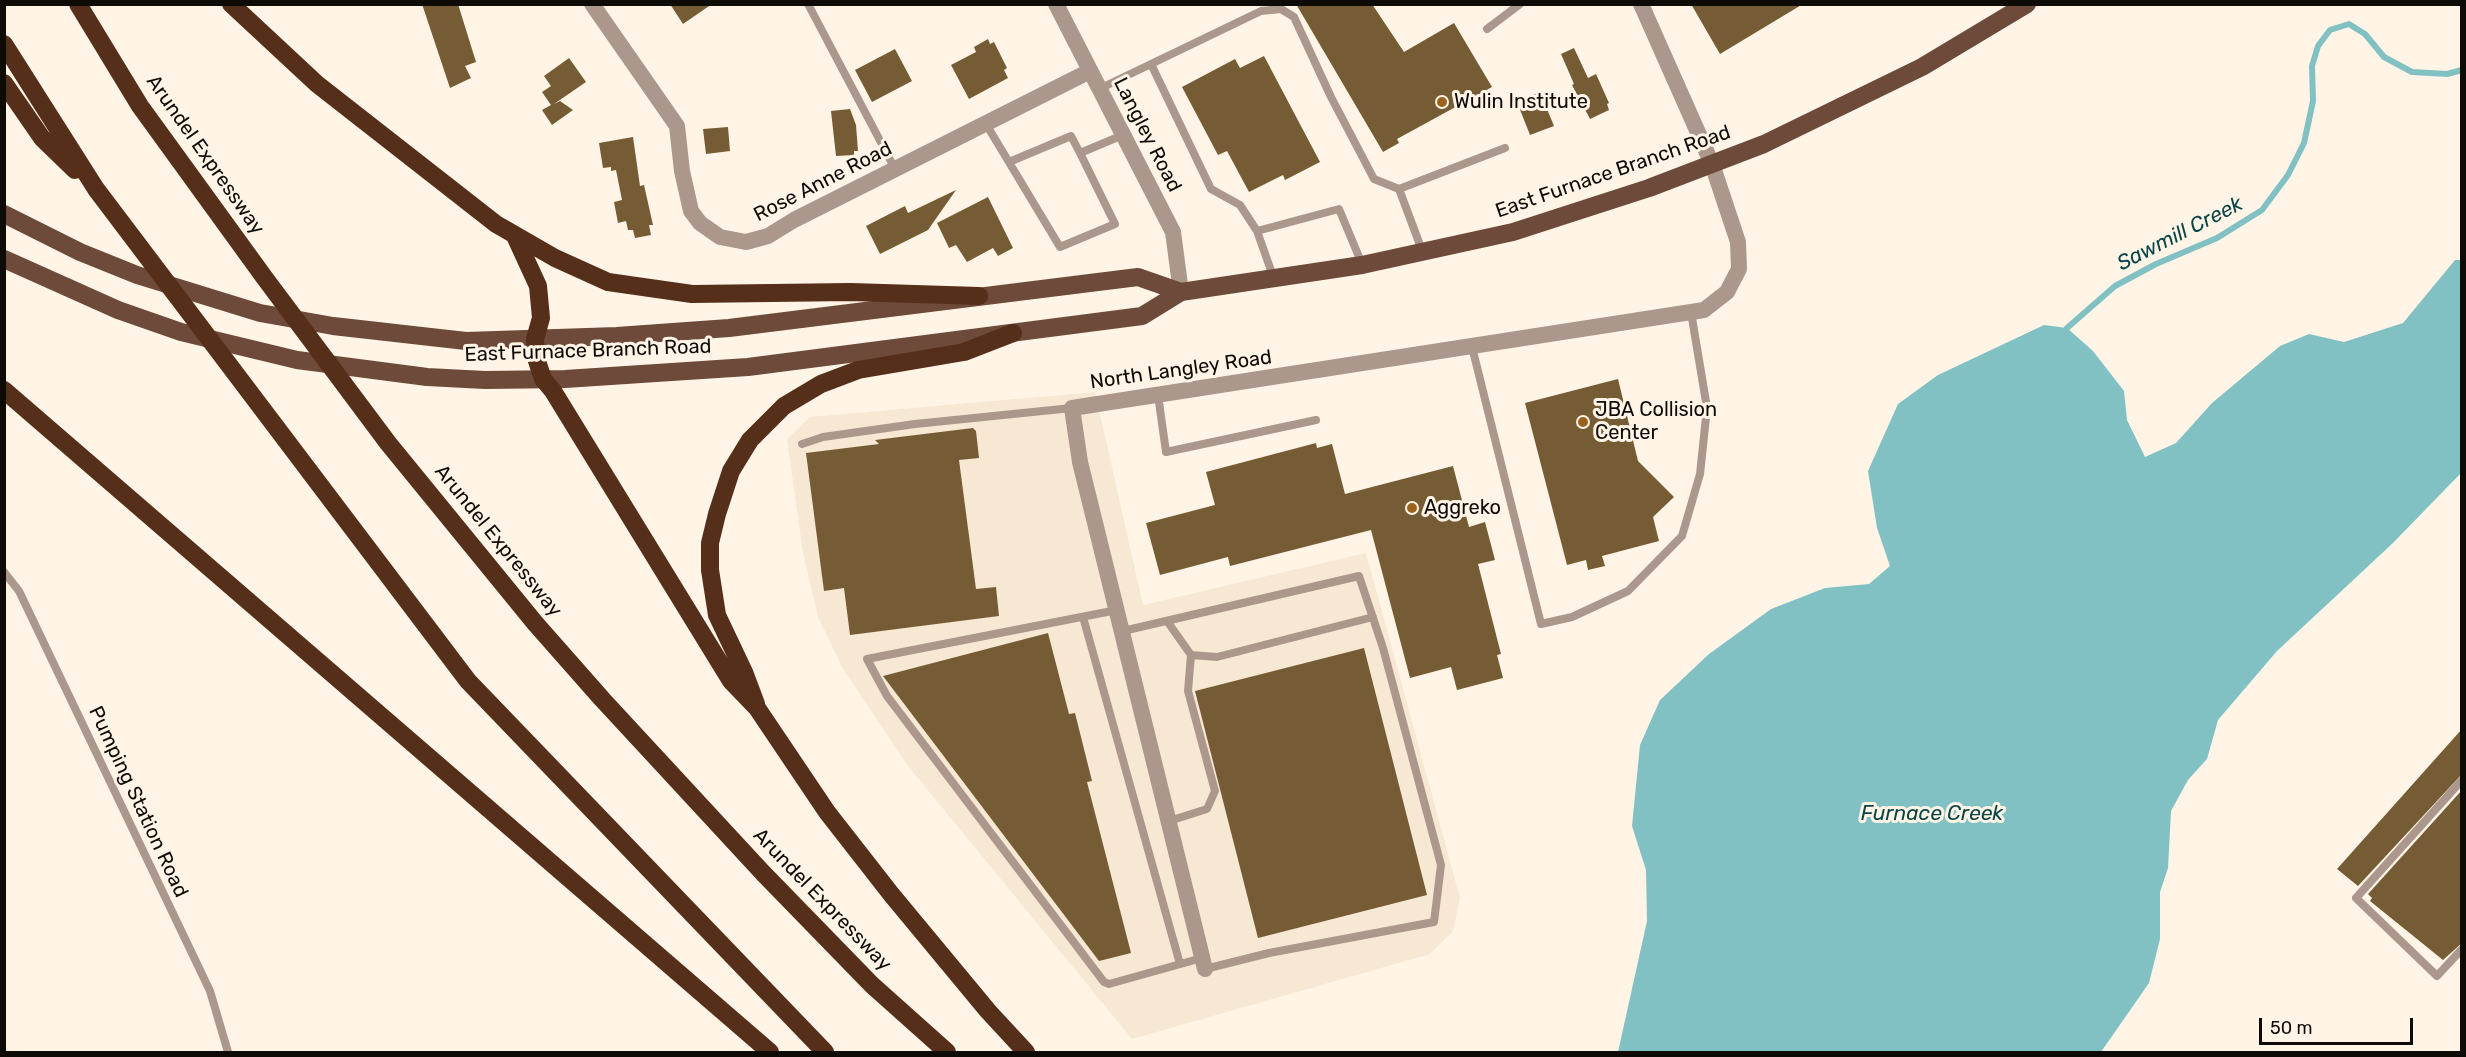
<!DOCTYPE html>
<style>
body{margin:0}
#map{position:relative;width:2466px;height:1057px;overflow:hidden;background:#fff4e6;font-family:Rubik,sans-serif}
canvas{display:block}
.frame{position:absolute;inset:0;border:6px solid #0e0b07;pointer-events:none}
.scale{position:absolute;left:2259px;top:1018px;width:154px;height:27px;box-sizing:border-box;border:3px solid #0e0b07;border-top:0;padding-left:8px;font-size:18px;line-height:21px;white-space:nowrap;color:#0e0b07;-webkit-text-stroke:4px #fff4e6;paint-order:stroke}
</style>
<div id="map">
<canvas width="2466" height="1057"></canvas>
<div class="frame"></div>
<div class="scale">50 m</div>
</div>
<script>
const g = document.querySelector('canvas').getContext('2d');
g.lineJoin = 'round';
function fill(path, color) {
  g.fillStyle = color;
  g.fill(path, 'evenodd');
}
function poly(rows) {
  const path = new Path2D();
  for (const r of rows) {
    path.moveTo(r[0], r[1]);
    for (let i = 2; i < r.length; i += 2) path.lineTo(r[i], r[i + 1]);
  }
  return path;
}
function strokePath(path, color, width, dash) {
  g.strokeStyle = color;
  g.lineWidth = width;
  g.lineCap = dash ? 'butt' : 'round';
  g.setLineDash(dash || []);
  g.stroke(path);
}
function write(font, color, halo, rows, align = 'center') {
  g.font = font + ' Rubik,sans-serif';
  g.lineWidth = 6;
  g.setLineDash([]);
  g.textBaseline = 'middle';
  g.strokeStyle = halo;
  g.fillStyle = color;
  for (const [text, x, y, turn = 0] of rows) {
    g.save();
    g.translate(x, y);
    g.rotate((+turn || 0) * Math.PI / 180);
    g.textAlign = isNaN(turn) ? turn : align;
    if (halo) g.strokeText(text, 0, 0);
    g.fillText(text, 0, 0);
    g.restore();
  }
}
fill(poly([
 [1095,392,1143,605,1366,553,1460,898,1453,931,1430,954,1132,1039,908,766,842,667,818,617,803,553,787,439,810,417]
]), '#f7e8d3');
fill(poly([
 [2455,260,2462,260,2461,473,2393,543,2277,651,2218,720,2207,759,2188,780,2171,811,2168,868,2160,892,2160,939,2149,983,2101,1052,1618,1052,1647,921,1646,870,1632,826,1640,745,1660,700,1709,654,1771,609,1825,588,1869,584,1890,566,1877,528,1868,471,1898,404,1938,375,2044,325,2067,328,2093,351,2124,391,2127,420,2145,457,2176,443,2212,403,2280,346,2309,334,2344,342,2403,323]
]), '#81c1c4');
strokePath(poly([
 [2067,328,2115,286,2156,264,2217,238,2262,210,2288,175,2304,143,2313,101,2312,66,2318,46,2330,30,2349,24,2365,34,2384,57,2412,72,2447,74,2462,70]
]), '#81c1c4', 6);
fill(poly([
 [422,4,458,4,476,62,465,66,471,78,450,88],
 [670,4,712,4,683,24],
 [1296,4,1372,4,1404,52,1454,23,1492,87,1397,139,1399,143,1383,152],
 [1691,4,1803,4,1720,54],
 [988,39,990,44,994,42,1007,68,1004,70,1008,78,969,99,951,65,976,52,974,47],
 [1574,48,1588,78,1596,74,1609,103,1607,104,1609,110,1590,119,1572,85,1574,84,1561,54],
 [895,49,912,81,872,102,855,70],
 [1264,56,1320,162,1285,180,1283,175,1249,192,1227,151,1218,155,1182,87,1235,59,1240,68],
 [569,58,586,82,554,104,560,101,573,110,552,125,542,110,551,105,542,92,551,86,544,76],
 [1540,92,1554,126,1530,135,1517,102],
 [850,109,856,125,858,151,854,151,854,155,836,156,831,111],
 [728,127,730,151,706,154,703,129],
 [633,137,640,186,644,185,653,225,649,225,651,235,635,238,633,230,628,230,626,221,618,223,614,202,622,200,616,170,611,171,611,167,603,168,599,143],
 [956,190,928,230,880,254,866,226,905,206,908,213],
 [988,197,1013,248,998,256,993,248,967,262,956,245,949,248,937,223],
 [1618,379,1638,461,1674,497,1653,517,1659,541,1602,556,1605,566,1588,570,1586,560,1567,565,1525,403],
 [973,428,976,431,979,458,959,460,976,589,996,587,999,616,850,635,844,588,824,591,806,453,879,444,875,440],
 [1316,443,1317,448,1332,444,1345,494,1453,466,1469,527,1485,522,1495,560,1478,564,1501,654,1497,655,1503,678,1457,690,1451,667,1410,678,1371,530,1230,566,1228,557,1160,575,1146,523,1215,505,1206,472],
 [1048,633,1069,714,1075,713,1092,781,1087,782,1131,953,1099,961,883,676],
 [1364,648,1427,895,1258,938,1195,691],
 [2462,729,2462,774,2358,886,2337,869],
 [2462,790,2462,943,2443,960,2370,901,2372,898,2368,894]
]), '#765c35');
strokePath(poly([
 [808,4,895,169],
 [1487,29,1520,4],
 [1151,64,1261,11,1281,9,1294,17,1331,97,1374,179,1399,189,1423,253],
 [1099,89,1151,64,1211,189,1240,205,1257,231],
 [986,124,1060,247,1115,224,1080,153,1123,135],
 [1009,162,1071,136,1080,153],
 [1399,189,1505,148],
 [1274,279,1257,231,1339,209,1362,264],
 [1472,347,1541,624,1572,617,1628,591,1682,536,1700,474,1707,408,1691,312],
 [1158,395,1166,452,1316,420],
 [802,444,823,437,915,424,1072,408],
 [4,572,19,591,210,991,228,1052],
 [1117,610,867,659,887,696,1104,982,1109,984,1202,958],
 [1083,617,1180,964],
 [1167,621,1191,655,1217,657,1373,617],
 [1123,631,1359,576,1383,648,1441,865,1434,922,1269,953,1205,969],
 [2462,780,2356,898,2437,976,2462,949],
 [1169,821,1207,809,1215,791,1188,691,1191,655]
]), '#ac978d', 8);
strokePath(poly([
 [592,4,677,126,682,171,691,211,700,223,720,237,746,242,768,236,794,220,1090,71],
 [1056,4,1173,232,1181,292],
 [1205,969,1080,462,1072,408,1704,310,1727,292,1739,269,1738,242,1712,164,1641,4]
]), '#ac978d', 16);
strokePath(poly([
 [4,214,80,252,137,275,260,313,333,326,466,341,617,336,729,328,1138,277,1181,292],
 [4,259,118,310,181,332,297,360,427,377,485,380,565,379,748,367,1142,316,1181,292,1362,265,1513,232,1649,188,1764,144,1922,67,2027,4]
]), '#6d4a39', 18);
strokePath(poly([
 [78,4,140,106,264,277,388,443,535,623,602,699,763,873,872,985,947,1052],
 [231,4,317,84,496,224,555,258,608,282,692,294,851,292,979,296],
 [4,44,96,189,468,681,825,1052],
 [4,83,42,138,75,170],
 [515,236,538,286,541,318,535,339,536,358,543,379,553,391,731,681,757,708,827,812,891,894,988,1011,1026,1052],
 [4,390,770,1052],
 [756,704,744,672,717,615,710,570,710,543,717,514,731,471,750,440,784,406,821,384,858,370,964,352,1013,333]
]), '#562f1b', 18);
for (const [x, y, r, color] of [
 [1442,102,6,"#9b621e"],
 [1583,422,6,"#9b621e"],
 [1412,508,6,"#9b621e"]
]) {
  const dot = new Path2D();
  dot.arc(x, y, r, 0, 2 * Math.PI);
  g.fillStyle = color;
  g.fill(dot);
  strokePath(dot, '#fff4e6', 2);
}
write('20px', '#0e0b07', '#fff4e6', [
 ["Wulin Institute",1454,102],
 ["JBA Collision",1595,410],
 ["Center",1595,433],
 ["Aggreko",1424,508]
], 'left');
write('20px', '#0e0b07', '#fff4e6', [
 ["Langley Road",1147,135,63],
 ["Arundel Expressway",205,155,55],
 ["East Furnace Branch Road",1613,172,-19],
 ["Rose Anne Road",823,182,-27],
 ["East Furnace Branch Road",588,351,-2],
 ["North Langley Road",1181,370,-8],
 ["Arundel Expressway",498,541,51],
 ["Pumping Station Road",138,802,65],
 ["Arundel Expressway",822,900,46]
]);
write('italic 21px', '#084547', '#fff4e6', [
 ["Sawmill Creek",2180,234,-27],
 ["Furnace Creek",1932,814]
]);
</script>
